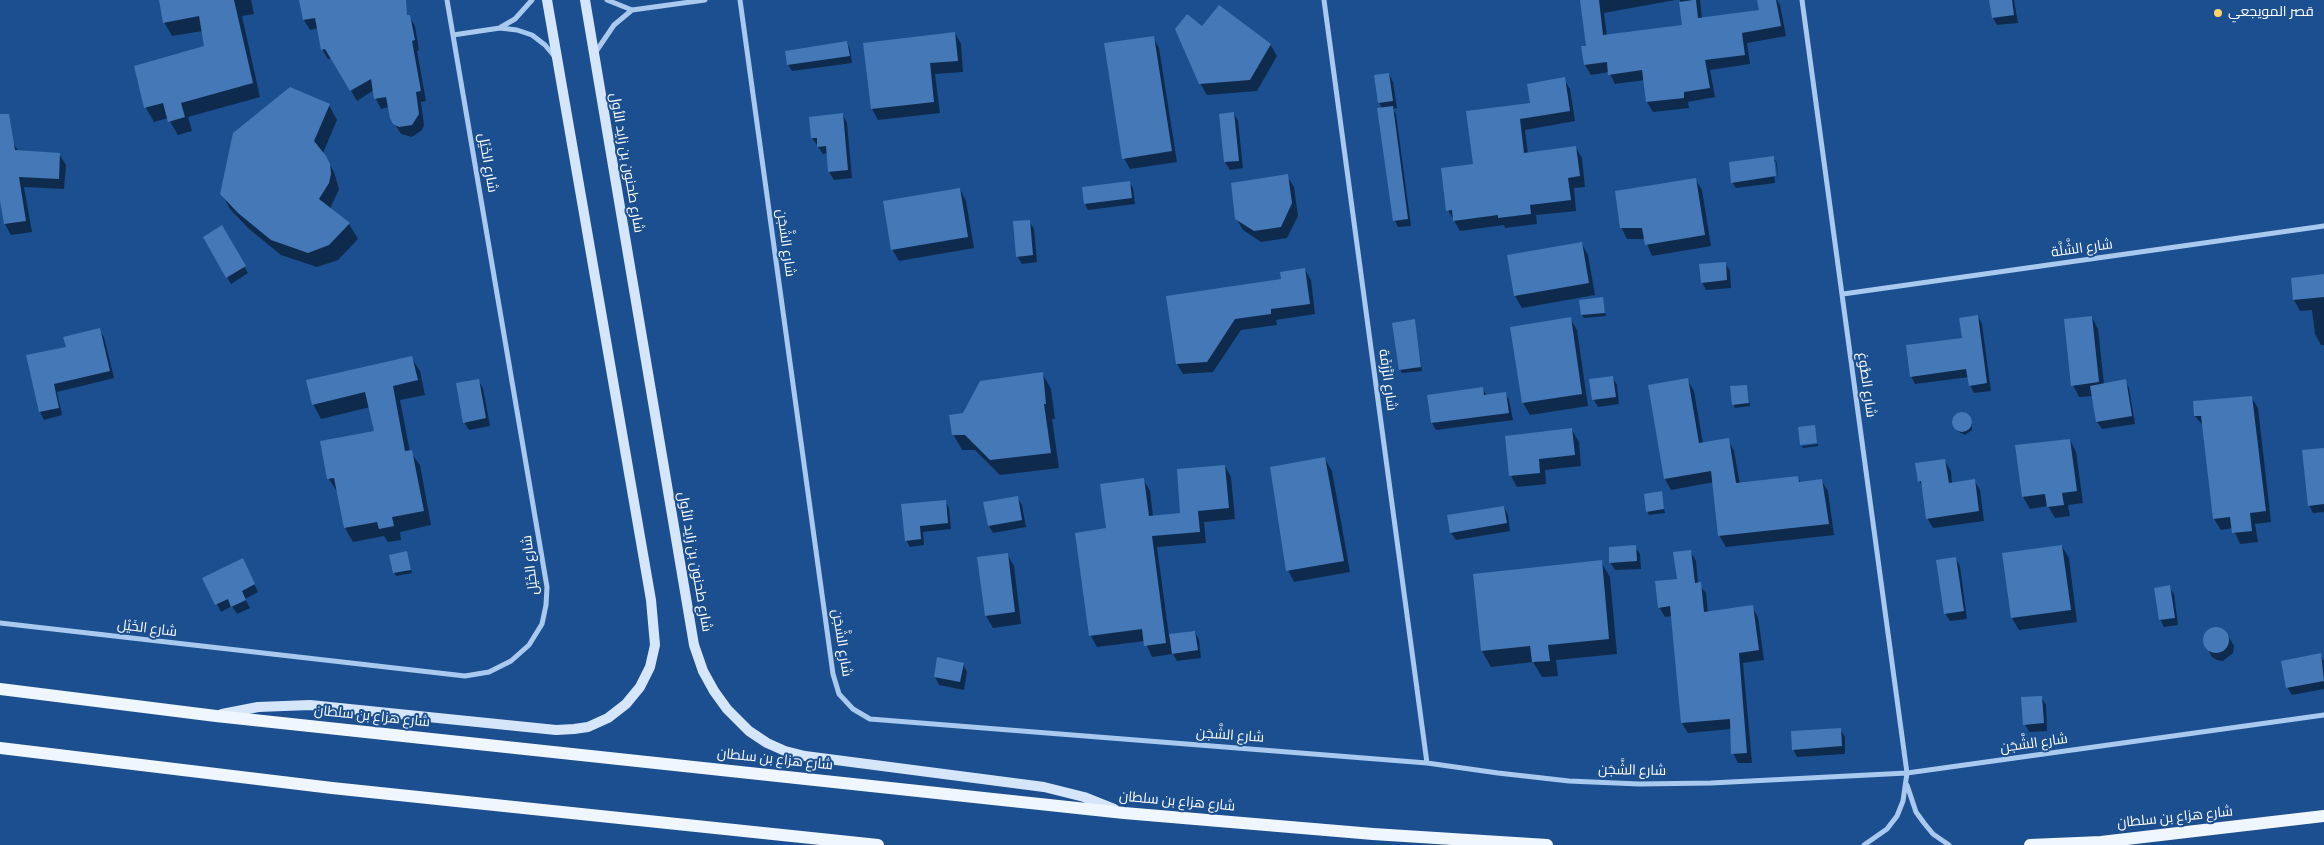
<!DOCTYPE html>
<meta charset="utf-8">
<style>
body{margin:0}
canvas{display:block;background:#1b4f8f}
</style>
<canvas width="2324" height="845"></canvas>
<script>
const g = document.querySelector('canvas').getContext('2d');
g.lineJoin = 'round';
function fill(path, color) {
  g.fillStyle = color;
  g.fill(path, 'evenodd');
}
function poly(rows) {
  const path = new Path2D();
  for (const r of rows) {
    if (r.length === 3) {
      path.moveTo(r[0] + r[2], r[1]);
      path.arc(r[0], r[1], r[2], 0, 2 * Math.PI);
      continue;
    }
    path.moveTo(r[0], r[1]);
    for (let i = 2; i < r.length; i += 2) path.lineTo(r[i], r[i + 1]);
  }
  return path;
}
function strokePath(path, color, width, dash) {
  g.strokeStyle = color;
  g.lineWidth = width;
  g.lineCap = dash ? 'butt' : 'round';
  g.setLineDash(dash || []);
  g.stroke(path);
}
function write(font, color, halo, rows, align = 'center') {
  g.font = font + ' "Titillium Web",Cairo,sans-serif';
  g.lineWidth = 4;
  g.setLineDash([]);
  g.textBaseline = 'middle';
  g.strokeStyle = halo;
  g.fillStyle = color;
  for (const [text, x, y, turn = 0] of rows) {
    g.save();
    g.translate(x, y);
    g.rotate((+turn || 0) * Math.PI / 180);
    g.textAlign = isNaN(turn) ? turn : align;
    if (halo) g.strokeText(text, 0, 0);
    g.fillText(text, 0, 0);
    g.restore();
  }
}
fill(poly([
 [160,0,251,0,254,14,242,16,260,97,188,117,192,131,178,135,168,118,154,122,146,108,135,67,206,46,203,31,172,36,164,22],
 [308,0,403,0,406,16,409,16,415,26,419,50,417,51,426,101,421,102,424,125,422,130,412,137,401,134,391,118,389,107,381,109,376,99,374,90,357,101,332,58,328,59,322,49,318,28,310,30,304,20,300,2],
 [1581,0,1675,0,1604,13,1607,36,1683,26,1680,0,1700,0,1702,19,1760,11,1758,0,1777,0,1780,5,1786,36,1747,43,1750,64,1710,70,1715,97,1688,102,1689,108,1653,112,1647,102,1645,80,1615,84,1609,72,1591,75,1585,65,1582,47,1588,47],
 [1991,0,2014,0,2018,23,1997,25,1993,18],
 [1203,27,1270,44,1277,56,1257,91,1207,95,1200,83],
 [955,33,961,44,963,72,935,74,940,113,878,120,872,109,937,34],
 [1153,37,1159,48,1177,162,1130,169,1124,158],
 [847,42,850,49,852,63,792,71,788,65,787,52],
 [1389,74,1393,82,1397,108,1393,109,1396,114,1411,226,1398,227,1395,221,1382,109,1379,102],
 [1564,79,1570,89,1575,121,1525,130,1528,154,1576,148,1582,158,1585,187,1574,188,1576,211,1536,215,1537,224,1505,228,1504,225,1460,231,1448,210,1474,165,1532,104],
 [329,105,337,120,323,153,334,172,339,189,330,209,349,224,358,239,338,260,317,267,281,255,248,228,230,209,222,194],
 [1234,113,1238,121,1243,168,1230,170,1225,162],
 [843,115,847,123,852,178,834,180,829,172,828,153,823,154,812,138],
 [12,141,19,152,59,154,66,165,64,189,24,187,32,232,11,235,5,224,0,193,0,143],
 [1773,157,1777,163,1778,182,1776,162,1773,162,1775,183,1736,188,1732,182],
 [1287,176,1294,187,1298,216,1287,238,1261,242,1243,230,1236,218],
 [1695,179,1702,190,1711,246,1652,256,1645,239,1627,239,1621,227],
 [1129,182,1133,188,1135,204,1088,210,1085,204],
 [960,189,966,201,974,248,899,261,892,249],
 [1029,221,1034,229,1037,262,1022,264,1017,256],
 [221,226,248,273,231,284,215,256],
 [1582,244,1588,255,1595,295,1522,308,1515,296],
 [1725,263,1730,271,1731,288,1706,290,1702,282],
 [1305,270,1311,280,1315,314,1276,320,1277,325,1241,330,1213,372,1183,374,1177,364,1282,280],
 [2324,276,2324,345,2321,345,2315,334,2312,310,2300,311,2294,300,2292,279],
 [1602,298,1606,316,1584,318,1582,315],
 [1978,316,1982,324,1991,391,1974,393,1970,385,1969,377,1915,384,1911,376,1963,339],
 [2092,317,2098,329,2104,384,2125,381,2129,388,2135,424,2102,429,2097,422,2093,396,2079,397,2073,385],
 [1570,318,1577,330,1588,406,1530,415,1523,403,1512,328],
 [1415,321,1422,371,1402,373,1400,369],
 [99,330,104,337,114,378,57,392,62,415,44,420,40,412,67,348],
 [411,357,420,371,425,395,400,400,410,452,420,465,431,525,400,532,401,540,388,542,384,536,353,542,345,528,338,493,329,479,376,432,370,407,321,419,313,404],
 [1042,373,1051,389,1055,419,1052,419,1059,468,1000,475,975,450,962,450,953,434,963,414],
 [1612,377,1617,385,1619,404,1598,407,1594,400],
 [1687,379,1694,391,1703,444,1728,440,1734,451,1740,484,1798,478,1801,483,1821,480,1828,491,1834,535,1726,547,1719,535,1714,482,1671,490,1665,479],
 [478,380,483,388,490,426,469,430,464,422],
 [1747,386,1750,406,1735,408,1733,404],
 [1482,388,1487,396,1505,393,1509,400,1513,420,1436,430,1432,423,1429,396],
 [2251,397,2258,408,2271,522,2255,524,2258,542,2240,544,2233,528,2221,530,2214,519,2204,427,2195,416],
 [1964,412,1972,421,1972,430,1965,435,1957,431,1954,418],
 [1572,430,1579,442,1581,466,1545,470,1546,484,1517,487,1511,476],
 [2070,440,2076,452,2083,503,2068,505,2070,516,2055,518,2048,506,2030,509,2023,497,2017,446],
 [1818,444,1818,446,1803,448,1802,446],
 [2324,449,2324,512,2313,513,2309,505],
 [1325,459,1332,471,1350,572,1294,582,1288,570],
 [1945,461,1951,471,1952,483,1974,480,1980,490,1984,521,1933,528,1927,518,1924,489,1919,481],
 [1225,466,1231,477,1235,519,1204,522,1206,543,1157,547,1169,636,1195,632,1199,640,1201,658,1177,661,1173,654,1152,657,1145,641,1097,647,1091,636,1077,534,1107,529,1143,479,1150,491,1153,516,1182,514],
 [1661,493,1665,513,1649,515,1647,511],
 [1017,497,1022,505,1026,527,993,533,989,526],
 [945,501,949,508,951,529,923,532,924,545,910,547,906,540,903,505],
 [1504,507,1508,515,1510,531,1456,540,1451,533],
 [2062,546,2069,558,2077,622,2019,630,2012,618],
 [1635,547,1640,554,1641,569,1615,570,1610,562],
 [1690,551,1696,561,1698,584,1706,593,1708,613,1752,607,1758,617,1764,660,1743,663,1752,763,1738,763,1733,753,1731,729,1688,733,1682,723,1672,616,1665,617,1659,607,1678,580],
 [406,553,412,573,396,576,394,572],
 [1007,554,1014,566,1021,624,993,628,986,616,979,558],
 [1956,559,1960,566,1967,619,1950,621,1945,613],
 [1601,562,1610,577,1617,654,1556,660,1558,676,1542,677,1533,662,1491,667,1482,651,1474,575],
 [246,568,258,592,245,599,250,608,237,614,232,606,221,612,217,604],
 [2169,587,2174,594,2178,625,2164,627,2160,619],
 [2220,628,2226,632,2234,646,2233,653,2223,661,2217,660,2212,657,2204,642,2205,635,2208,630],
 [2320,655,2324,661,2324,689,2292,695,2287,687],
 [963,664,967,672,964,690,939,685,935,677],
 [2041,697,2046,705,2047,731,2029,732,2025,724],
 [1840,729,1845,737,1845,754,1797,757,1793,749]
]), '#0007');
fill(poly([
 [159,0,234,0,253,83,181,103,185,117,168,122,163,103,144,108,134,66,204,46,199,16,163,23],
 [299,0,406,0,407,15,410,15,415,40,412,41,421,91,416,92,419,114,412,125,399,127,393,124,390,118,386,97,374,99,371,79,350,91,325,49,321,50,315,18,303,20],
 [1580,0,1599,0,1603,35,1682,25,1679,2,1693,0,1696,0,1698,18,1759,10,1757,0,1776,0,1781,26,1742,33,1745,55,1705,60,1710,88,1684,92,1684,98,1646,102,1642,70,1608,75,1607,62,1584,65,1581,46,1586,46],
 [1989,0,2012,0,2014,15,1992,18],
 [1219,5,1271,44,1250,80,1199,84,1175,29,1187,14,1202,26],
 [955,32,958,61,930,63,934,102,871,109,863,43],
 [1154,36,1172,151,1122,159,1104,43],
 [847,41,850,56,787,65,785,51],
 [1389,73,1393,101,1378,103,1374,75],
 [1565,77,1570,111,1520,119,1524,153,1576,146,1580,176,1568,178,1571,200,1530,205,1531,214,1498,218,1498,215,1453,221,1452,210,1446,211,1441,168,1473,164,1466,111,1530,103,1527,84],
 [290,87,330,104,314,141,326,156,330,164,331,174,329,183,319,199,350,223,329,245,308,253,271,240,238,213,220,194,233,133],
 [1393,106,1408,219,1393,221,1377,108],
 [1234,112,1239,161,1224,162,1219,114],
 [843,113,848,170,828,172,826,146,817,147,817,138,811,138,809,117],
 [0,114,9,114,15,150,60,153,59,179,19,177,26,221,4,224,0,201],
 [1774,156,1776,176,1731,183,1729,162],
 [1288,174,1292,203,1281,227,1254,231,1235,219,1231,183],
 [1696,178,1705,235,1645,245,1642,228,1620,228,1615,191],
 [1130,181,1132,198,1084,204,1082,187],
 [960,188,968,237,891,250,883,201],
 [1030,220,1033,255,1016,257,1013,221],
 [222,225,246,266,226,278,203,237],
 [1582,242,1589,283,1514,296,1507,255],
 [1726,262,1727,280,1701,283,1699,264],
 [1305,268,1310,304,1271,309,1271,314,1235,319,1207,362,1176,364,1166,296,1281,279,1280,272],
 [2324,274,2324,297,2293,300,2291,278],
 [1603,297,1605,313,1581,315,1579,300],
 [1978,315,1987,383,1969,386,1966,369,1910,377,1906,345,1962,338,1959,318],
 [2092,316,2099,382,2071,386,2064,319],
 [1571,317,1582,394,1522,403,1510,327],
 [1415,319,1421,367,1399,370,1392,323],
 [100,328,110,371,54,384,59,408,39,412,26,355,66,347,63,337],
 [412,356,418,380,393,386,405,451,412,450,424,511,392,517,394,526,379,529,377,522,344,528,334,478,327,479,320,441,374,431,365,392,312,405,306,380],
 [1043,372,1046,404,1044,404,1051,453,990,460,965,435,952,435,949,415,963,413,980,381],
 [1613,376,1616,397,1592,400,1589,379],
 [1688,378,1699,443,1729,438,1736,483,1798,476,1799,482,1822,479,1829,524,1718,536,1711,471,1664,479,1648,385],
 [479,379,486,418,463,423,456,383],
 [2126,379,2132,416,2096,422,2090,386],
 [1747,385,1749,403,1732,405,1730,386],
 [1483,387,1484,395,1506,392,1509,413,1431,423,1427,395],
 [2252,396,2266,511,2250,513,2252,531,2232,533,2230,517,2213,519,2201,416,2194,416,2193,401],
 [1962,422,10],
 [1815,425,1817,443,1800,445,1798,427],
 [1572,428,1575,455,1539,459,1540,473,1509,476,1505,436],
 [2070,439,2077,491,2062,493,2064,505,2047,507,2045,494,2022,497,2015,445],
 [2324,448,2324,504,2308,506,2302,450],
 [1325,457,1344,561,1286,571,1270,467],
 [1945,459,1949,483,1975,479,1979,511,1926,519,1921,481,1918,482,1915,463],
 [1225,465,1229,508,1198,511,1200,532,1152,536,1166,643,1144,646,1142,629,1089,636,1075,533,1106,528,1100,484,1144,478,1149,516,1180,513,1177,469],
 [1662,491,1664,509,1646,512,1644,494],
 [1018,496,1022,520,988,526,983,502],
 [946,500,948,523,920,526,921,539,905,541,901,504],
 [1504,506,1507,523,1450,533,1447,515],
 [1636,545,1637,561,1609,563,1609,547],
 [2062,545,2071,610,2011,618,2002,553],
 [1691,550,1695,583,1701,582,1704,612,1753,605,1759,650,1739,653,1747,753,1731,754,1730,719,1681,723,1670,606,1658,608,1655,581,1677,579,1673,552],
 [407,551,411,570,393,573,389,555],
 [1008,553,1015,612,985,616,977,557],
 [1956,557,1964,611,1944,614,1936,560],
 [243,558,255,584,242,591,246,600,231,607,228,599,215,605,202,578],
 [1602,560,1609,639,1548,645,1550,661,1532,662,1530,646,1481,651,1473,574],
 [2170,585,2175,618,2159,620,2154,588],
 [2216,640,13],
 [1195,631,1198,650,1172,654,1169,634],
 [2321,653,2324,681,2286,688,2281,661],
 [937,657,964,663,960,682,934,677],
 [2042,696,2044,723,2023,725,2021,697],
 [1841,728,1842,746,1792,750,1791,731]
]), '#4478b7');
strokePath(poly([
 [607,0,632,10,705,0],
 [740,0,833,674,839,694,853,709,870,719,1427,763,1498,773,1569,781,1639,784,1711,783,1907,773,2324,715],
 [1324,0,1427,763],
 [1802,0,1907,773,1903,801,1897,816,1887,829,1864,845],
 [501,27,515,19,532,0],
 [453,35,500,28,517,30,532,35,545,45,555,57],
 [595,53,614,25,632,10],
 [1843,294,2324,226],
 [0,623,465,676,489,672,511,661,529,645,542,624,546,605,547,587,447,0],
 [1907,785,1916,812,1924,823,1933,834,1949,845]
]), '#a9c9ee', 5);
strokePath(poly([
 [585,0,694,645,703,671,714,691,727,709,749,731,767,743,785,751,805,756,1044,787,1084,797,1114,809],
 [222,714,258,707,310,705,556,730,574,729,588,727,608,718,626,704,640,687,650,667,655,645,651,600,547,0]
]), '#d6e6fa', 10);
strokePath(poly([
 [0,689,216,716,1124,813,1373,834,1547,845],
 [0,748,332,788,878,845],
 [2030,845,2101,842,2324,816]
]), '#f0f6ff', 12);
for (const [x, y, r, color] of [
 [2218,13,5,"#ffd166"]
]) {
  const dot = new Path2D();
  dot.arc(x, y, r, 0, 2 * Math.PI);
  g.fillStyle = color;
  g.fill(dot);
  strokePath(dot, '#1b4f8f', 2);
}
write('14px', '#fff', '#1b4f8f', [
 ["قصر المويجعي",2228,13]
], 'left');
write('14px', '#fff', '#1b4f8f', [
 ["شارع الخَيْل",487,163,80],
 ["شارع طحنون بن زايد الأول",626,163,80],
 ["شارع الشَّجَن",785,243,82],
 ["شارع الشَّلَّة",2082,249,-8],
 ["شارع الرَّزفَة",1387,380,82],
 ["شارع الصُّوغ",1866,385,82],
 ["شارع طحنون بن زايد الأول",694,562,80],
 ["شارع الخَيْل",531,565,-97],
 ["شارع الخَيْل",147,629,7],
 ["شارع الشَّجَن",841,643,81],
 ["شارع هزاع بن سلطان",372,717,6],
 ["شارع الشَّجَن",1230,736,4],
 ["شارع الشَّجَن",2034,744,-8],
 ["شارع هزاع بن سلطان",775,760,6],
 ["شارع الشَّجَن",1632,771,1],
 ["شارع هزاع بن سلطان",1177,802,5],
 ["شارع هزاع بن سلطان",2175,818,-6]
]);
</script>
